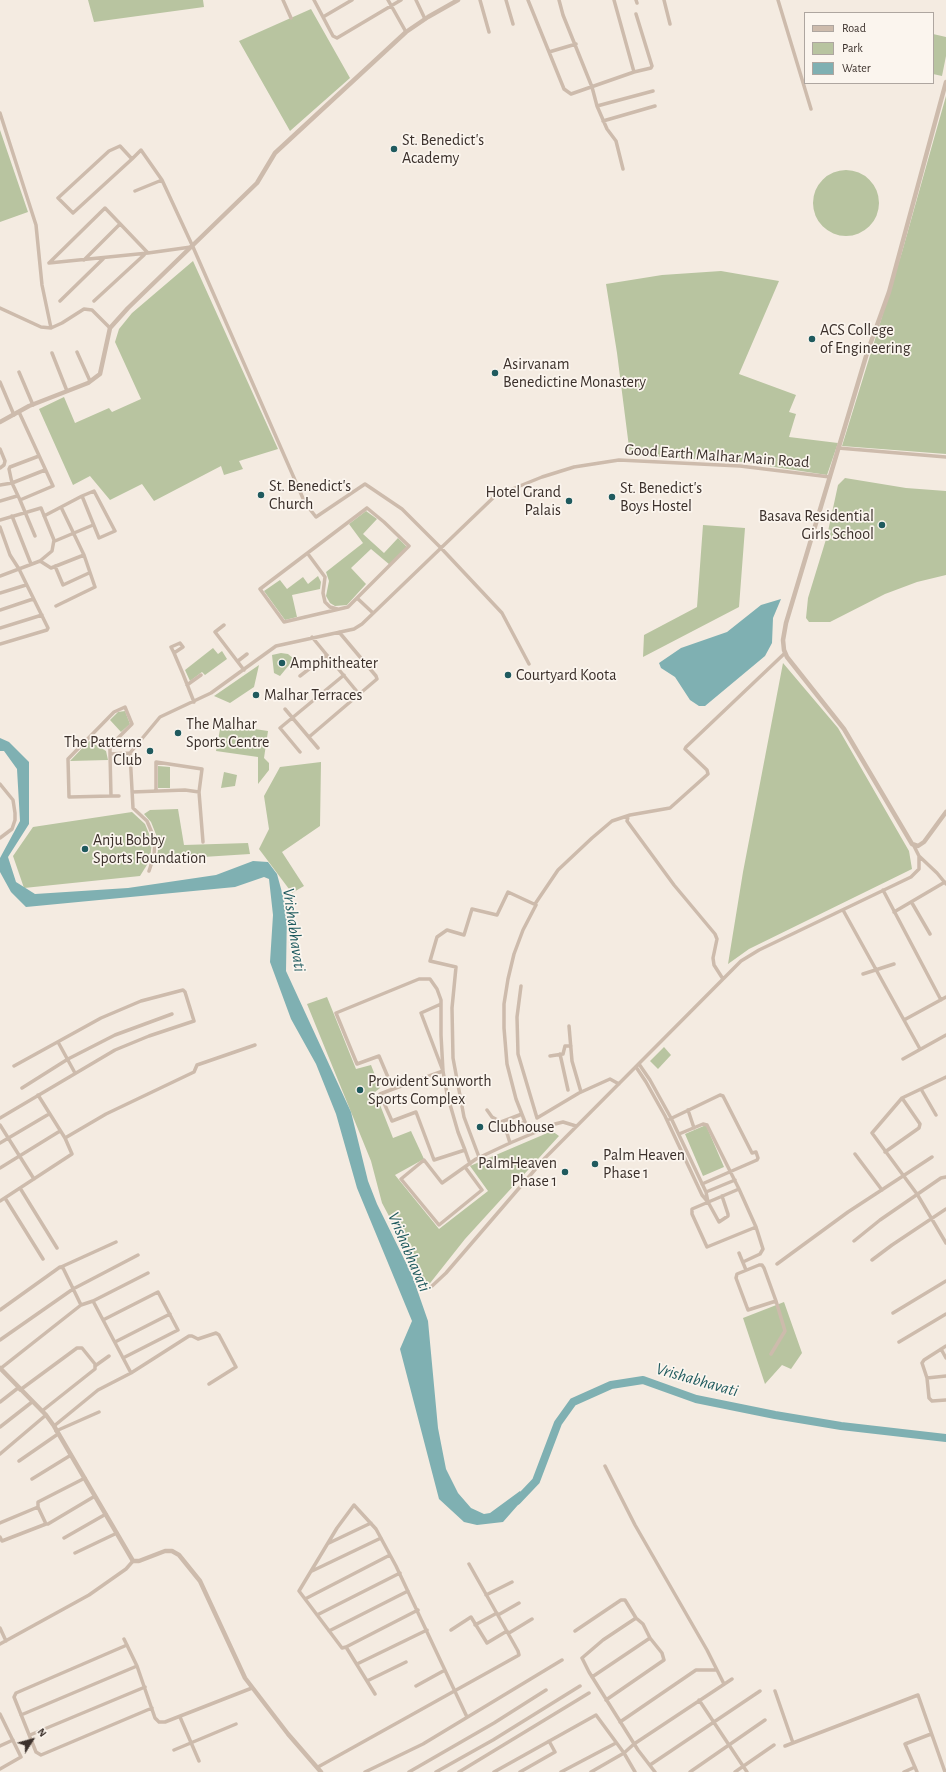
<!DOCTYPE html>
<style>
body{margin:0}
#map{position:relative;width:946px;height:1772px;overflow:hidden;background:#f4ebe1;font-family:"Alegreya Sans",sans-serif}
canvas{display:block}
.legend{position:absolute;left:804px;top:12px;width:130px;height:72px;box-sizing:border-box;background:#fbf5ee;border:1px solid #aea6a0;margin:0;padding:5px 7px;list-style:none;font-size:12px;color:#3b302b}
.legend li{display:flex;align-items:center;gap:8px;height:20px}
.legend b{width:20px;border:1px solid #aea6a0}
.north{position:absolute;left:12px;top:1720px;width:40px;height:40px;-webkit-text-stroke:3px #fbf5ee;paint-order:stroke;rotate:53deg;font-size:11px;font-weight:700;line-height:16px;text-align:center;color:#3b302b}
.north::after{content:'';display:block;margin:auto;width:14px;height:18px;background:#3b302b;clip-path:polygon(50% 0,100% 100%,50% 72%,0 100%)}
</style>
<div id="map">
<canvas width="946" height="1772"></canvas>
<ul class="legend">
<li><b style="height:5px;background:#cdbbac"></b>Road</li>
<li><b style="height:11px;background:#b8c4a0"></b>Park</li>
<li><b style="height:11px;background:#7fb0b2"></b>Water</li>
</ul>
<div class="north">N</div>
</div>
<script>
const g = document.querySelector('canvas').getContext('2d');
g.lineJoin = 'round';
function fill(path, color) {
  g.fillStyle = color;
  g.fill(path, 'evenodd');
}
function poly(rows) {
  const path = new Path2D();
  for (const r of rows) {
    if (r.length === 3) {
      path.moveTo(r[0] + r[2], r[1]);
      path.arc(r[0], r[1], r[2], 0, 2 * Math.PI);
      continue;
    }
    path.moveTo(r[0], r[1]);
    for (let i = 2; i < r.length; i += 2) path.lineTo(r[i], r[i + 1]);
  }
  return path;
}
function strokePath(path, color, width, dash) {
  g.strokeStyle = color;
  g.lineWidth = width;
  g.lineCap = dash ? 'butt' : 'round';
  g.setLineDash(dash || []);
  g.stroke(path);
}
function write(font, color, halo, rows, align = 'center') {
  g.font = font + ' "Alegreya Sans",sans-serif';
  g.lineWidth = 3.5;
  g.setLineDash([]);
  g.textBaseline = 'middle';
  g.strokeStyle = halo;
  g.fillStyle = color;
  for (const [text, x, y, turn = 0] of rows) {
    g.save();
    g.translate(x, y);
    g.rotate((+turn || 0) * Math.PI / 180);
    g.textAlign = isNaN(turn) ? turn : align;
    if (halo) g.strokeText(text, 0, 0);
    g.fillText(text, 0, 0);
    g.restore();
  }
}
fill(poly([
 [88,0,203,0,204,7,94,22],
 [311,9,350,78,290,131,239,41],
 [933,34,946,37,946,56,942,76,933,74],
 [946,96,946,454,842,446,902,252],
 [0,130,28,212,0,222],
 [846,203,33],
 [193,261,278,449,239,461,243,469,224,475,221,466,154,501,142,484,110,500,90,476,73,485,39,409,64,397,75,423,109,408,112,412,141,399,115,342,119,329,132,313],
 [721,271,779,281,739,374,796,395,789,412,796,414,789,437,838,443,827,475,742,462,630,455,617,353,606,284,662,275],
 [845,478,906,488,946,491,946,575,917,582,885,594,830,622,809,622,806,618,808,598,827,536,838,485],
 [366,511,377,519,363,534,384,553,398,538,407,547,390,565,371,549,351,568,366,584,347,605,335,606,330,603,326,596,329,581,326,572,363,543,349,524],
 [703,525,745,528,739,607,643,657,644,635,697,607],
 [318,576,321,582,320,589,292,595,297,617,285,620,264,591,280,580,287,589,303,577,308,584],
 [213,648,218,654,222,651,227,659,205,675,202,672,190,681,185,670],
 [281,653,288,654,294,659,280,676,274,673,272,655],
 [783,663,838,728,909,851,912,869,749,949,728,964,743,872],
 [259,665,254,687,230,703,214,696],
 [125,711,130,724,121,732,110,720,118,712],
 [221,724,268,731,264,758,269,763,269,770,258,784,258,757,216,751],
 [89,741,106,751,108,760,70,761],
 [321,762,320,826,282,852,304,886,292,893,259,849,269,829,264,796,280,767],
 [158,766,170,767,170,788,158,788],
 [224,772,237,775,235,786,221,788],
 [178,809,184,845,248,843,250,854,156,860,158,851,157,837,151,822,144,814,150,810],
 [132,812,145,824,152,841,150,860,140,876,24,888,13,856,33,827],
 [327,997,356,1069,371,1065,380,1088,375,1092,393,1138,411,1131,424,1159,395,1175,439,1229,488,1191,470,1166,552,1131,559,1136,465,1239,427,1287,382,1203,371,1161,307,1004],
 [664,1047,671,1055,658,1069,650,1061],
 [706,1125,724,1167,703,1176,685,1134],
 [784,1302,802,1353,791,1369,782,1365,765,1384,743,1318]
]), '#b8c4a0');
fill(poly([
 [781,599,773,618,772,643,765,656,705,706,699,706,690,700,675,677,661,668,659,663,681,648,727,632,761,605],
 [0,738,9,742,29,762,29,824,8,857,16,882,35,894,128,888,216,875,253,861,268,862,277,874,287,911,286,971,351,1112,368,1181,377,1204,412,1275,428,1321,438,1428,446,1469,458,1493,471,1508,484,1514,490,1513,520,1491,525,1497,503,1522,477,1525,464,1522,439,1499,400,1349,412,1321,357,1188,336,1114,316,1064,291,1019,270,962,273,915,269,879,264,877,235,887,26,907,11,892,0,872,0,858,20,821,17,769,4,751,0,751]
]), '#7fb0b2');
strokePath(poly([
 [517,1501,536,1481,558,1423,573,1402,611,1385,643,1380,696,1399,775,1415,841,1426,946,1438]
]), '#7fb0b2', 8);
strokePath(poly([
 [283,0,291,18],
 [314,0,333,36,337,38,401,0],
 [388,0,406,32],
 [416,0,425,19],
 [480,0,489,32],
 [506,0,513,24],
 [528,0,564,89,571,94,634,72,651,68,652,66,636,14],
 [559,0,563,15,592,87,597,106,607,129,616,141,623,169],
 [614,0,634,72],
 [636,0,637,3],
 [664,0,670,24],
 [778,0,811,109],
 [323,17,352,0],
 [549,52,576,44],
 [597,106,653,91],
 [0,113,36,225,42,285,51,328],
 [603,121,655,106],
 [132,159,120,146,109,151,58,198,73,213,132,159,141,150,162,180,193,247,305,503,316,517,365,484,402,509,441,548,502,613,529,664],
 [135,191,162,180],
 [84,260,120,224],
 [49,263,148,253,191,247],
 [49,263,105,208,148,253],
 [60,301,104,258],
 [94,301,144,255],
 [0,308,41,327,51,328,62,323,84,309,92,310,110,328],
 [77,352,90,381],
 [52,353,67,391],
 [19,372,33,405],
 [0,382,14,415],
 [19,412,53,486,20,500,35,536],
 [838,448,946,457],
 [0,449,5,461,4,465,0,468],
 [0,485,12,483,9,469,10,467,39,456],
 [20,500,12,483,45,470],
 [0,501,17,496],
 [367,508,384,522,409,546,348,607,284,622,260,589,367,508],
 [12,516,31,564],
 [44,516,82,496,99,538,115,531,94,491,82,496],
 [0,520,41,508,54,540,55,541,93,525],
 [0,527,10,555,19,569,48,628,47,630,0,644],
 [308,554,325,577,323,593,325,602,330,607,337,609],
 [40,561,51,568,84,555],
 [55,566,63,585,89,573],
 [0,576,40,561,52,551,54,540],
 [0,593,26,585],
 [357,598,373,613],
 [56,606,95,587,84,555,61,507],
 [0,610,33,599],
 [224,625,215,632,244,670],
 [0,628,42,615],
 [312,637,359,694],
 [174,653,183,647,180,643,171,647,174,653,183,674,194,702],
 [238,661,247,654],
 [300,676,327,655],
 [187,685,201,675],
 [285,709,318,748],
 [309,737,377,679,376,676,339,632],
 [300,752,280,728,344,675],
 [110,754,111,796,69,797,68,759,114,712,125,707,132,724,110,746,110,754,130,753],
 [0,784,13,800,15,813,15,820,12,829,0,838],
 [156,791,156,762,202,769,199,792],
 [132,792,185,790,199,792,203,842],
 [111,796,119,796],
 [628,817,627,821,674,885,715,934,717,939,713,958,714,965,723,979],
 [919,856,937,873,946,884],
 [149,871,154,856,155,840,147,821,133,808,130,753,160,717,211,693,276,646,354,629,362,624,495,496,542,477,574,467,619,460,740,466,830,477],
 [883,890,941,1000],
 [912,903,930,934],
 [535,904,558,870,592,838,612,821,630,815,670,808,708,774,707,770,685,749,686,747,785,653],
 [843,910,920,1049],
 [894,912,945,882],
 [863,974,894,964],
 [521,986,517,1017,518,1054,537,1118,579,1093,610,1079,619,1084],
 [904,1020,946,997],
 [569,1026,572,1061,581,1092],
 [58,1042,75,1073],
 [560,1054,568,1090],
 [550,1056,563,1054,565,1046,571,1046],
 [903,1059,946,1035],
 [636,1067,646,1082,665,1116,702,1195,708,1202,706,1192,671,1118,650,1080,639,1064],
 [946,1077,902,1098,872,1133,917,1194,946,1243],
 [22,1088,68,1059,115,1035,172,1014],
 [393,1089,443,1071,421,1013,441,1004],
 [921,1089,936,1115],
 [487,1110,492,1117,501,1122,522,1114],
 [688,1110,694,1128],
 [0,1118,115,1050,149,1036,194,1021,185,992,183,990,141,1001,101,1018,14,1066],
 [670,1119,720,1095,723,1096,752,1153,756,1152,758,1158,757,1160,702,1184],
 [0,1125,34,1179],
 [679,1134,703,1124,707,1125,739,1189],
 [65,1138,106,1114,194,1072,197,1065,255,1045],
 [0,1143,49,1114],
 [465,1150,434,1160,416,1112,392,1121,380,1094,393,1089,379,1056,357,1064,336,1013,419,979,430,979,437,989,441,1000,441,1035,443,1071,447,1094,458,1132,465,1150,470,1164],
 [885,1152,919,1128,920,1124,902,1098],
 [855,1154,882,1190],
 [479,1157,464,1117,453,1058,452,1008,456,967,430,961,437,937,447,930,464,935,472,909,497,915,508,892,536,905,523,930,514,954,508,979,504,1004,504,1028,507,1064,516,1099,525,1122,506,1130,510,1143],
 [465,1167,482,1190,439,1225,401,1179,424,1160,442,1183,476,1159,510,1143,555,1124,563,1122,576,1126],
 [0,1168,60,1131],
 [20,1188,57,1248],
 [706,1192,735,1180],
 [5,1198,43,1259],
 [0,1201,72,1154,65,1138,38,1095],
 [708,1202,719,1222,728,1216,728,1214,722,1196],
 [854,1241,880,1220,941,1178,946,1177],
 [739,1253,746,1270],
 [872,1260,892,1245,946,1209],
 [743,1262,760,1254,763,1249,756,1227,739,1189,692,1209,692,1214,707,1247,756,1227],
 [777,1264,848,1212,932,1157],
 [759,1265,762,1265,764,1268,776,1301,748,1310,736,1278,737,1274,759,1265],
 [61,1267,116,1242],
 [431,1287,446,1273,545,1158,741,961,759,950,911,877,919,869,919,856,914,846],
 [93,1301,148,1273],
 [0,1310,60,1267,63,1268,81,1305],
 [893,1313,946,1281],
 [103,1320,158,1292,178,1330,123,1358],
 [0,1340,73,1289,138,1255],
 [115,1342,170,1314],
 [899,1342,946,1314],
 [946,1346,924,1360,922,1363,927,1378,929,1398,932,1401,946,1400],
 [941,1349,946,1358],
 [771,1354,785,1331,776,1301],
 [95,1366,109,1356],
 [0,1369,81,1305,93,1301,131,1373],
 [927,1378,946,1376],
 [20,1390,77,1348,82,1348,95,1364,95,1369,42,1411],
 [0,1402,18,1388],
 [54,1426,98,1390,131,1373,189,1336,192,1336,198,1339,216,1333,219,1335,236,1367,209,1384],
 [0,1427,32,1402],
 [56,1431,99,1412],
 [0,1454,46,1415],
 [19,1461,58,1434],
 [605,1466,635,1525,707,1650,724,1684],
 [32,1479,71,1455],
 [38,1507,46,1524,48,1524,95,1496],
 [0,1523,38,1507,38,1502,85,1478],
 [0,1537,2,1541,46,1524],
 [64,1538,106,1514],
 [329,1543,371,1523],
 [75,1553,117,1533],
 [312,1571,381,1538],
 [486,1595,512,1582],
 [305,1599,390,1555],
 [317,1615,400,1573],
 [498,1615,519,1603],
 [636,1618,603,1640,582,1658,589,1672,638,1750,655,1772],
 [475,1625,497,1613],
 [0,1628,6,1641],
 [451,1630,471,1617,487,1643,507,1631],
 [329,1631,408,1591],
 [575,1631,621,1600,625,1600,636,1618,643,1624,650,1638,662,1653,664,1660,606,1700],
 [509,1633,532,1619],
 [124,1639,137,1666,155,1718,159,1722,165,1722,252,1688],
 [0,1644,89,1595,126,1569,133,1561],
 [127,1645,16,1693,14,1697,36,1752,41,1755,152,1708],
 [346,1647,418,1610],
 [357,1664,427,1630],
 [592,1677,650,1638],
 [367,1681,406,1662],
 [416,1686,445,1670],
 [775,1691,793,1743],
 [375,1694,346,1647,342,1648,299,1591,337,1528,354,1505,376,1529,396,1566,467,1717],
 [699,1700,747,1772],
 [0,1714,21,1757,0,1769],
 [21,1715,137,1666],
 [180,1717,199,1761],
 [620,1722,696,1670,717,1670],
 [30,1735,145,1687],
 [0,1746,13,1740],
 [785,1746,918,1695,945,1772],
 [174,1750,236,1724],
 [650,1765,760,1691],
 [318,1767,519,1655,518,1651,469,1564],
 [365,1772,423,1744,562,1660],
 [409,1772,494,1723,546,1690],
 [436,1772,493,1740,580,1686],
 [459,1772,589,1693],
 [494,1772,596,1715,624,1753,635,1772],
 [520,1772,555,1752,549,1741],
 [561,1772,616,1743],
 [591,1772,624,1753,634,1744,732,1679],
 [690,1772,765,1720],
 [735,1772,774,1745],
 [904,1772,915,1767],
 [917,1772,905,1744,931,1734]
]), '#cdbbac', 3.5);
strokePath(poly([
 [946,82,889,292,867,353,786,623,783,640,784,650,787,657,844,729,912,844,918,846,924,842,946,812],
 [0,422,29,406,88,383,100,374,110,328,128,308,257,183,275,153,406,32,428,17,458,0],
 [0,1368,46,1415,54,1426,133,1561,139,1561,165,1551,172,1551,179,1555,200,1581,245,1678,288,1734,321,1772]
]), '#cdbbac', 4.5);
for (const [x, y, r, color] of [
 [394,149,4,"#1f5a5e"],
 [812,339,4,"#1f5a5e"],
 [495,373,4,"#1f5a5e"],
 [261,495,4,"#1f5a5e"],
 [612,497,4,"#1f5a5e"],
 [569,501,4,"#1f5a5e"],
 [882,525,4,"#1f5a5e"],
 [282,663,4,"#1f5a5e"],
 [508,675,4,"#1f5a5e"],
 [256,695,4,"#1f5a5e"],
 [178,733,4,"#1f5a5e"],
 [150,751,4,"#1f5a5e"],
 [85,849,4,"#1f5a5e"],
 [360,1090,4,"#1f5a5e"],
 [480,1127,4,"#1f5a5e"],
 [595,1164,4,"#1f5a5e"],
 [565,1172,4,"#1f5a5e"]
]) {
  const dot = new Path2D();
  dot.arc(x, y, r, 0, 2 * Math.PI);
  g.fillStyle = color;
  g.fill(dot);
  strokePath(dot, '#fbf5ee', 1.5);
}
write('16px', '#3b302b', '#fbf5ee', [
 ["St. Benedict's",402,140],
 ["Academy",402,158],
 ["ACS College",820,330],
 ["of Engineering",820,348],
 ["Asirvanam",503,364],
 ["Benedictine Monastery",503,382],
 ["St. Benedict's",269,486],
 ["Church",269,504],
 ["St. Benedict's",620,488],
 ["Boys Hostel",620,506],
 ["Hotel Grand",561,492,"right"],
 ["Palais",561,510,"right"],
 ["Basava Residential",874,516,"right"],
 ["Girls School",874,534,"right"],
 ["Amphitheater",290,663],
 ["Courtyard Koota",516,675],
 ["Malhar Terraces",264,695],
 ["The Malhar",186,724],
 ["Sports Centre",186,742],
 ["The Patterns",142,742,"right"],
 ["Club",142,760,"right"],
 ["Anju Bobby",93,840],
 ["Sports Foundation",93,858],
 ["Provident Sunworth",368,1081],
 ["Sports Complex",368,1099],
 ["Clubhouse",488,1127],
 ["Palm Heaven",603,1155],
 ["Phase 1",603,1173],
 ["PalmHeaven",557,1163,"right"],
 ["Phase 1",557,1181,"right"]
], 'left');
write('16px', '#3b302b', '#fbf5ee', [
 ["Good Earth Malhar Main Road",717,456,4]
]);
write('italic 17px', '#1f5a5e', '#fbf5ee', [
 ["Vrishabhavati",294,930,82],
 ["Vrishabhavati",409,1252,67],
 ["Vrishabhavati",697,1380,16]
]);
</script>
